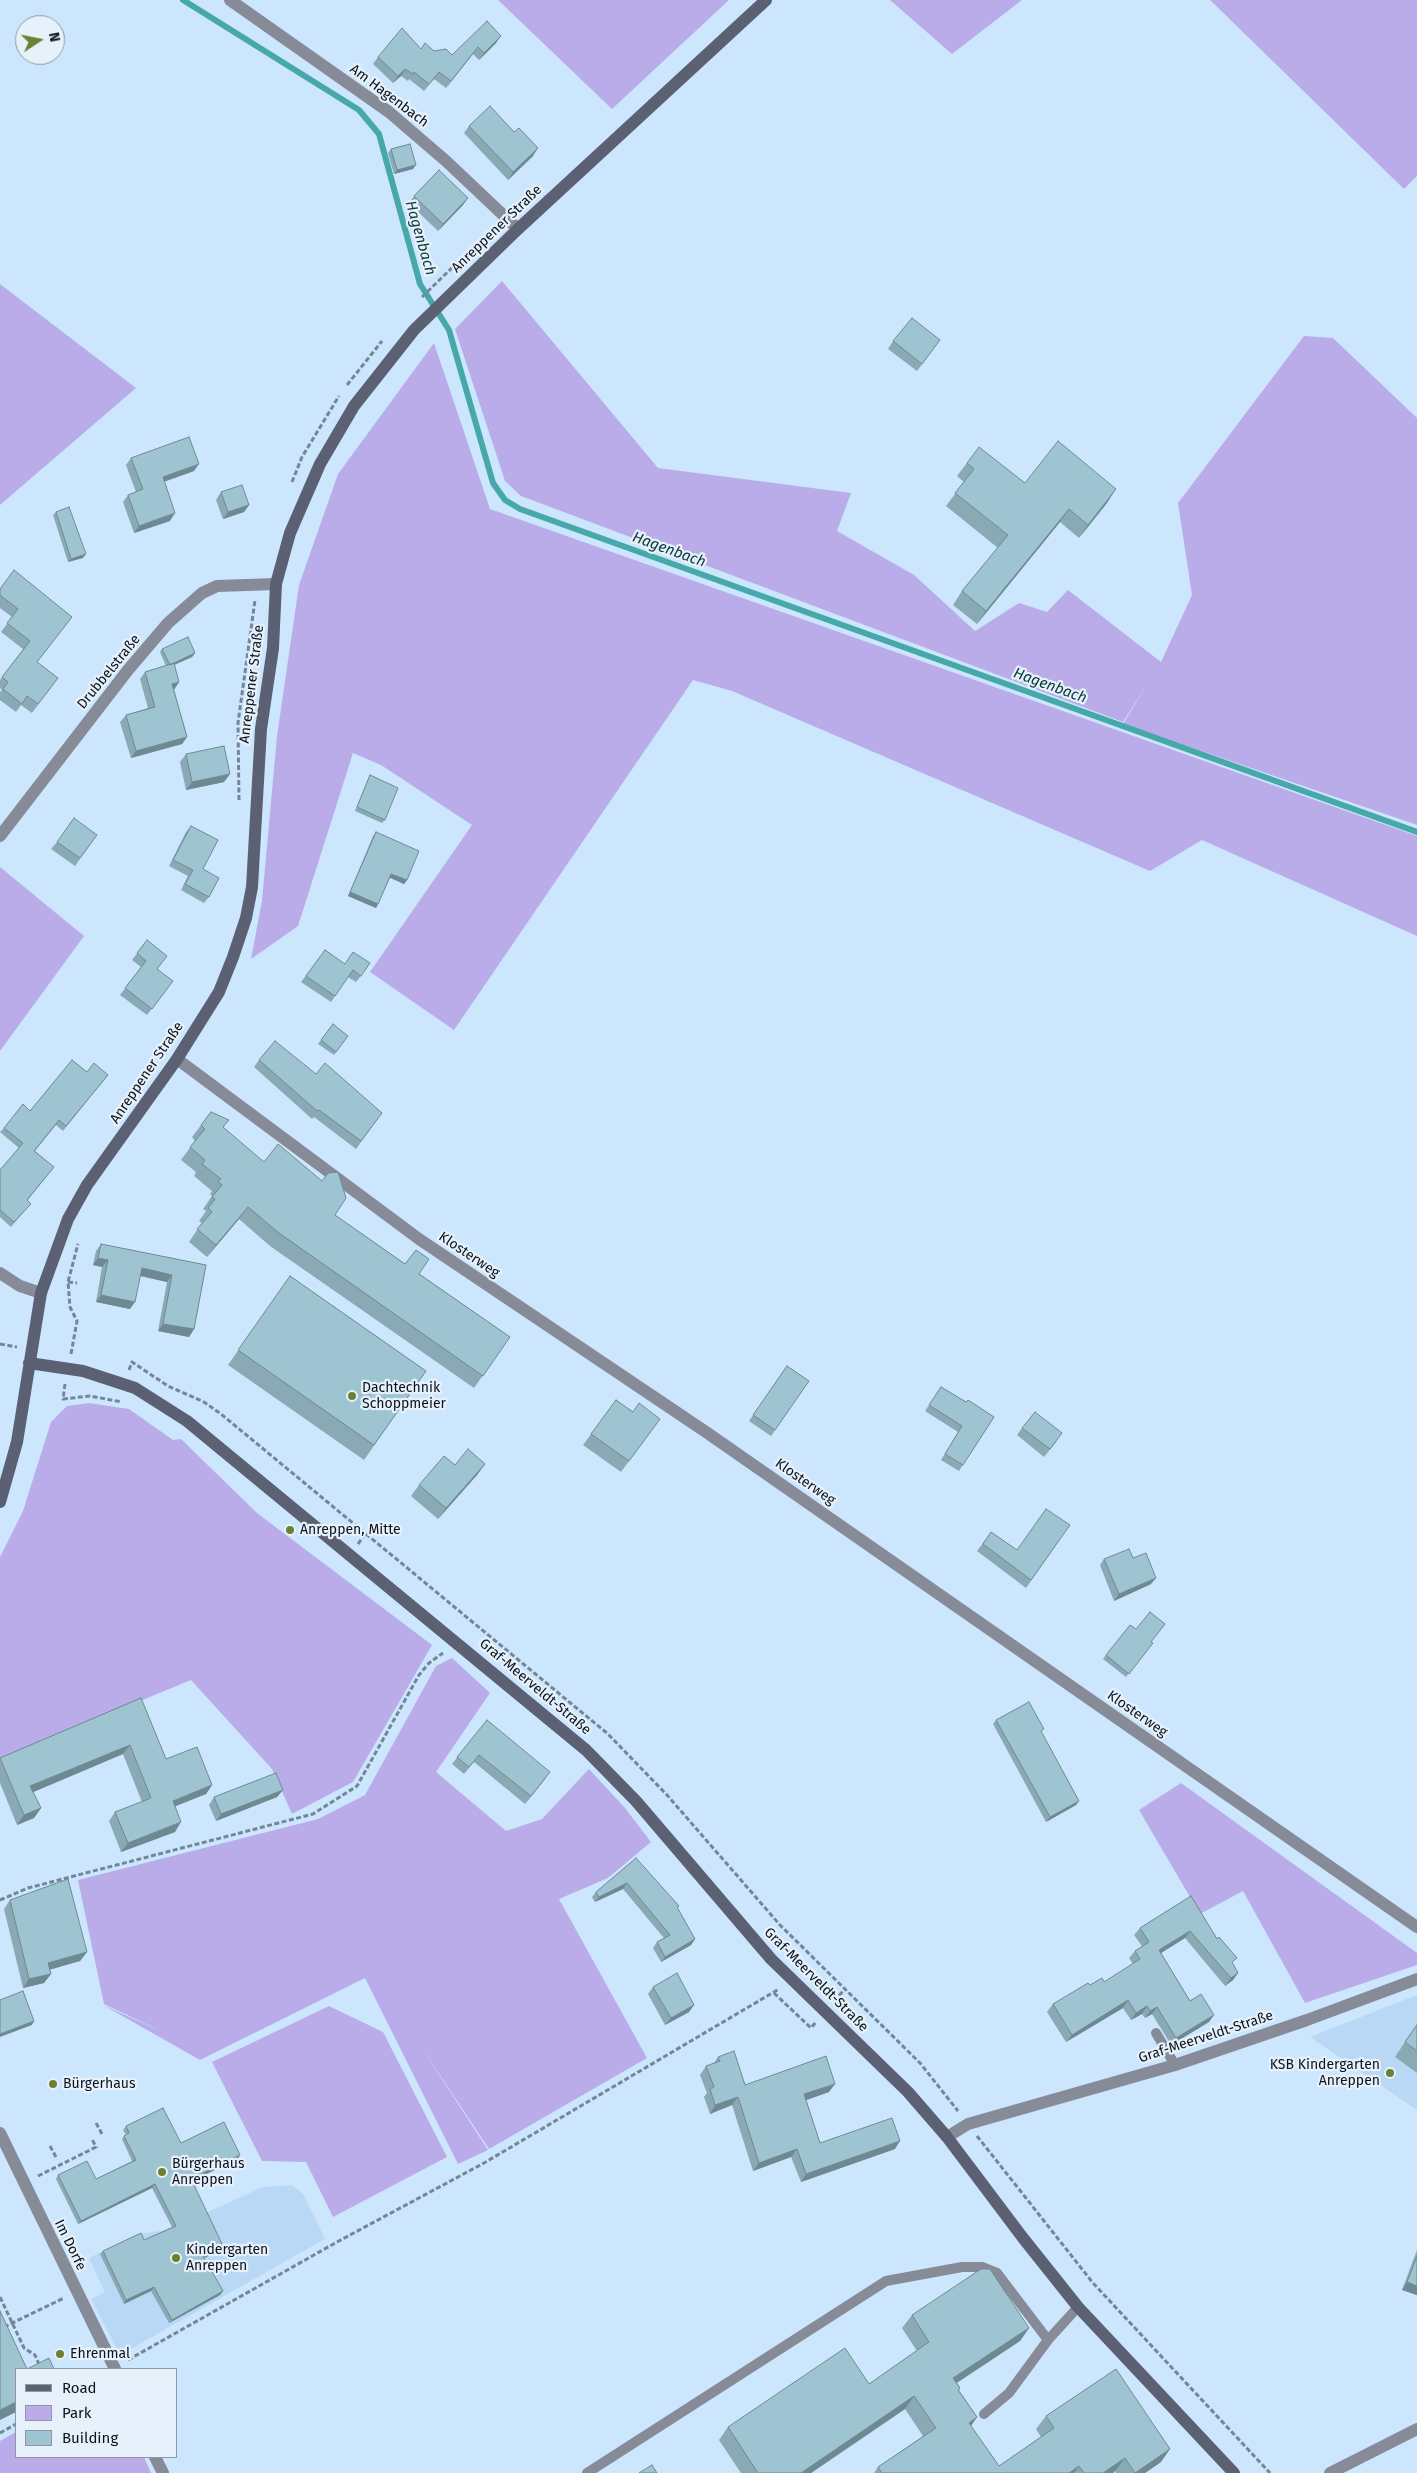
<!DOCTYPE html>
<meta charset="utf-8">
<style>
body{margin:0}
#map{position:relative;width:1417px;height:2473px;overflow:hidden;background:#cce6fe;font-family:"Fira Sans",sans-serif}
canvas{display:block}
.legend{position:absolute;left:15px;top:2368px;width:162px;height:90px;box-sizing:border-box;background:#e7f1fb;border:1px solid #8f98a1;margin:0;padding:6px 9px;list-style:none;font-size:15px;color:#0a131b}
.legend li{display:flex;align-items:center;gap:10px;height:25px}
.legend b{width:25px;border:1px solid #8f98a1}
.north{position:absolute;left:15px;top:15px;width:50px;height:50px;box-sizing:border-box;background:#e7f1fb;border:1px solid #8f98a1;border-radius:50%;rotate:79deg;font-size:14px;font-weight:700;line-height:20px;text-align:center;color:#0a131b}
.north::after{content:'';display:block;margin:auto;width:18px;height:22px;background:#6c8031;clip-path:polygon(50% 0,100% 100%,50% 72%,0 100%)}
</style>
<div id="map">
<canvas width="1417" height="2473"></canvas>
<ul class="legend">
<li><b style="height:6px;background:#5b6173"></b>Road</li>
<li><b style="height:14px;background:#baace9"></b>Park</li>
<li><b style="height:14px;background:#9fc4d1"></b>Building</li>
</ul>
<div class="north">N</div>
</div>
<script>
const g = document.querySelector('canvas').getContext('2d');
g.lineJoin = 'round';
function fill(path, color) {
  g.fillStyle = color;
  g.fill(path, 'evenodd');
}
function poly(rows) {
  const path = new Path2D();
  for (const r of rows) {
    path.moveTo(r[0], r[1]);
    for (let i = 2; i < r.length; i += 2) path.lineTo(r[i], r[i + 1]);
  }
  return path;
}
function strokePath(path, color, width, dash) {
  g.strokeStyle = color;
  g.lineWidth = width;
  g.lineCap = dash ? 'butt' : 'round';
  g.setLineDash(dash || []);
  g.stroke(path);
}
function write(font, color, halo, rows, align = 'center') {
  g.font = font + ' "Fira Sans",sans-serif';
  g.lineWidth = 4.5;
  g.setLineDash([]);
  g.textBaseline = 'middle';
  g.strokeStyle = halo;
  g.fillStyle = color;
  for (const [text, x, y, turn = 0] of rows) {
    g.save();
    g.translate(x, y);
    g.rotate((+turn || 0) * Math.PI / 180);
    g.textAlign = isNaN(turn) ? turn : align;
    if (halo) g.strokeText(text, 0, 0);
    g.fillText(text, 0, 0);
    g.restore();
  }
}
fill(poly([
 [1417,1995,1417,2110,1310,2037],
 [292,2185,303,2194,325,2239,120,2355,91,2299,105,2292,89,2258,138,2234,168,2230,263,2187]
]), '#b8d8f5');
fill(poly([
 [498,0,729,0,612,109],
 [890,0,1022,0,952,54],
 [1210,0,1417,0,1417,176,1404,189],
 [502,281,658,468,851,493,837,531,914,575,975,631,1019,603,1047,612,1068,590,1161,662,1192,595,1178,503,1304,336,1333,338,1417,418,1417,825,1123,724,1148,683,1123,722,521,496,505,481,455,329],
 [0,284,136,388,0,505],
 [434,343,490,509,1417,836,1417,936,1202,840,1150,871,732,691,693,680,454,1030,370,972,472,825,381,765,353,753,298,926,251,959,262,901,277,736,299,585,338,474],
 [0,867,84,936,0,1051],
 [89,1403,129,1409,173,1440,181,1439,257,1513,432,1645,353,1782,292,1814,272,1769,191,1680,0,1759,0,1557,23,1511,51,1422,67,1406],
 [452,1658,490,1693,436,1772,506,1831,542,1819,589,1769,625,1808,651,1842,608,1878,559,1899,647,2058,489,2149,420,2045,488,2150,458,2164,365,1978,200,2060,103,2005,165,2033,104,2004,78,1880,318,1819,365,1795,436,1666],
 [1181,1783,1417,1953,1417,1965,1305,2003,1243,1891,1200,1914,1139,1810],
 [329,2006,383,2032,447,2157,333,2217,306,2162,262,2161,212,2062],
 [16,2432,16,2457,144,2457,151,2473,0,2473,0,2441]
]), '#baace9');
strokePath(poly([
 [183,0,359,110,379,134,420,284,449,330,493,483,505,500,520,509,1417,832]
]), '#47a8a9', 6);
strokePath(poly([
 [422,297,464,256],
 [347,385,382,341],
 [292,482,302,457,339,396],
 [239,800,238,723,255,600],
 [68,1282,77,1283],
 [0,1344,17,1347],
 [71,1354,77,1321,70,1307,68,1282,78,1244],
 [129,1370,132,1362,168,1386,204,1402,221,1414,608,1734,667,1795,780,1925,920,2063,958,2111],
 [65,1384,63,1399,90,1396,122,1402],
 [358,1544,366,1533],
 [0,1900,28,1888,313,1814,357,1786,419,1675,429,1663,443,1653],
 [774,1993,811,2028,816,2022],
 [834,2001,845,1989],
 [96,2123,102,2134],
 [977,2136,1093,2283,1270,2473],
 [50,2146,56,2157],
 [38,2176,96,2147,92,2139],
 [0,2297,24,2348,35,2355,41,2369],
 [4,2327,64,2298],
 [128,2360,337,2242,484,2163,779,1989],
 [0,2433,16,2424]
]), '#748697', 3, [5, 2.5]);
strokePath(poly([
 [1156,2033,1175,2065],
 [984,2414,1009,2393,1048,2340,1078,2307],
 [587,2473,886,2281,962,2267,982,2267,997,2273,1048,2340]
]), '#868b97', 10);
strokePath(poly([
 [230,0,389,112,446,161,518,229],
 [0,836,128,670,168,623,202,593,217,586,276,584],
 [177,1059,419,1239,706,1432,1417,1927],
 [0,1273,20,1286,41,1293],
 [0,2133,115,2369],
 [947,2137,968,2124,1175,2065,1307,2020,1417,1979],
 [155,2457,163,2473],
 [1330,2473,1417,2429]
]), '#868b97', 12);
strokePath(poly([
 [29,1363,83,1371,135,1388,187,1421,586,1750,636,1801,771,1959,908,2092,947,2137,1023,2238,1078,2307,1234,2473],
 [0,1502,17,1442,41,1293,68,1219,87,1185,177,1059,219,992,233,957,246,918,252,887,261,729,273,648,276,584,290,533,320,464,354,406,414,330,518,229,766,0]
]), '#5b6173', 12);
fill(poly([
 [496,43,479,60,473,54,446,88,434,79,424,91,409,79,408,81,401,76,393,83,373,64,378,57,421,49,434,51,452,55],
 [469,126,533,156,508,180,464,133],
 [391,149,413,169,394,174,388,153],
 [414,196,463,205,438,231,409,203],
 [940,340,917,371,888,349,893,341],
 [131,458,194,471,164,482,170,521,134,533,123,502,128,495,136,492,126,465],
 [967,463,1025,483,1107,503,1079,538,1060,522,977,624,953,605,962,591,998,548,946,506,964,482,957,476],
 [221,492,249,505,244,512,223,519,216,500],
 [56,512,83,558,68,562,53,515],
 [0,589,72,617,37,662,58,678,32,713,21,705,16,712,0,700,0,692,2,690,0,688,0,680,23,649,1,632,12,617,0,608],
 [162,649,195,653,192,657,174,665,174,690,187,737,182,744,131,758,120,722,126,715,148,708,140,679,145,672,166,666,160,652],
 [186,754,224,782,186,790,180,762],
 [370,775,385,820,382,823,355,811,368,779],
 [191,826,209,897,204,903,181,890,188,876,169,866,186,832],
 [376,832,407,880,404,884,390,878,376,908,348,896,373,836],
 [97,835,75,866,51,849,57,842],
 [147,940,158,969,168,987,147,1015,120,995,141,967,132,960],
 [325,950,361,976,356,982,348,977,331,1002,301,982],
 [333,1024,348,1036,334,1055,318,1044],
 [259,1060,316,1074,382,1113,356,1149,314,1117,312,1119,254,1067],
 [87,1072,108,1075,63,1131,56,1125,35,1151,54,1167,27,1201,31,1204,27,1208,11,1227,0,1217,0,1170,19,1148,0,1132,4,1128,30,1111],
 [211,1112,223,1128,264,1162,335,1215,510,1337,474,1388,270,1246,239,1219,207,1257,189,1242,202,1223,199,1221,206,1211,203,1209,212,1196,210,1194,212,1191,194,1176,196,1172,181,1160,195,1141,192,1137],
 [101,1244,206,1265,194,1329,189,1337,158,1331,167,1282,140,1276,130,1309,96,1302,102,1267,93,1265,96,1251],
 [290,1276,426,1371,364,1460,228,1365],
 [787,1366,809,1381,771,1436,749,1421],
 [941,1387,966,1402,994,1417,959,1471,941,1460,958,1432,925,1411],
 [616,1400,633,1412,660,1419,621,1472,583,1445],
 [1022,1428,1057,1441,1044,1457,1017,1435],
 [485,1464,477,1475,438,1519,411,1496,419,1485,455,1465],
 [1070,1525,1026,1588,977,1551,991,1532,1017,1550],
 [1133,1558,1151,1584,1114,1601,1100,1565,1104,1559],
 [1151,1642,1126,1677,1103,1659,1106,1655],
 [141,1698,166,1759,212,1785,206,1794,175,1806,175,1832,121,1852,109,1821,115,1812,142,1802,123,1754,33,1792,41,1808,34,1818,17,1825,0,1783,0,1758],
 [487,1720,545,1779,525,1804,474,1762,464,1774,452,1764],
 [996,1720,1042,1733,1076,1805,1046,1822,993,1724],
 [283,1790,277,1797,216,1821,209,1805,214,1797],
 [636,1858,677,1908,695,1939,691,1945,661,1962,653,1948,657,1942,664,1938,623,1889,595,1902,592,1897,596,1892],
 [1191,1896,1238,1973,1233,1980,1225,1986,1185,1938,1161,1953,1190,2001,1209,2022,1171,2045,1152,2014,1145,2018,1142,2014,1131,2020,1123,2008,1066,2042,1047,2012,1053,2004,1090,1985,1104,1982,1133,1964,1129,1958,1135,1951,1142,1946,1134,1935,1140,1928],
 [10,1900,87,1952,80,1961,50,1969,51,1974,44,1983,23,1988,4,1909],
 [653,1987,694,2005,689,2012,665,2025,648,1994],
 [1417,2024,1417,2073,1395,2057],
 [718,2057,745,2085,829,2092,806,2100,820,2143,895,2149,801,2182,791,2157,753,2171,732,2105,710,2114,704,2097,707,2093,700,2075,706,2066,714,2063],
 [126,2126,181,2143,238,2159,198,2178,200,2183,197,2186,195,2187,221,2250,204,2258,223,2291,220,2295,169,2323,151,2291,124,2304,100,2254,103,2251,144,2240,172,2227,152,2188,78,2224,56,2179,58,2175,96,2179,132,2161,122,2139,124,2136,126,2135,123,2130],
 [1417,2250,1417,2295,1402,2290],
 [912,2315,1029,2328,1020,2341,957,2383,960,2388,959,2390,977,2417,971,2426,999,2466,1041,2437,1036,2429,1046,2416,1161,2462,1145,2473,1116,2473,1115,2471,1113,2473,874,2473,878,2467,923,2436,905,2409,811,2473,741,2473,719,2440,728,2427,869,2384,917,2351,902,2328]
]), '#89a9b4');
fill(poly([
 [501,36,496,43,479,60,484,53],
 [478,47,473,54,446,88,451,81],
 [405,69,401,76,393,83,398,76],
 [538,148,533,156,508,180,513,172],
 [416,165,413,169,394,174,397,170],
 [468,198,463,205,438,231,443,224],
 [199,464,194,471,157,484,163,477],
 [1116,489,1107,503,1079,538,1088,525],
 [249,505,244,512,223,519,228,512],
 [1069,509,1060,522,977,624,986,611],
 [175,513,170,521,134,533,139,526],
 [86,554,83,558,68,562,71,559],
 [195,653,192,657,167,668,170,665],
 [179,682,174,690,172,684],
 [187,737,182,744,131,758,136,751],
 [230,774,224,782,186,790,192,782],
 [391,874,407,880,404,884,389,877],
 [350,892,378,904,376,908,348,896],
 [248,1207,239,1219,207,1257,216,1245],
 [98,1258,108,1260,102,1267,93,1265],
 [142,1268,172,1275,167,1282,137,1275],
 [101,1295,135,1302,130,1309,96,1302],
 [163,1324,194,1329,189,1337,158,1331],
 [485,1464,477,1475,438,1519,446,1508],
 [1156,1578,1151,1584,1114,1601,1119,1594],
 [130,1745,123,1754,24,1796,30,1786],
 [550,1772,545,1779,525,1804,531,1796],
 [212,1785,206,1794,166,1810,173,1801],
 [283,1790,277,1797,216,1821,221,1814],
 [1079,1801,1076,1805,1046,1822,1050,1817],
 [41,1808,34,1818,17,1825,24,1815],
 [181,1822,175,1832,121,1852,128,1843],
 [627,1883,623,1889,595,1902,599,1897],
 [1190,1931,1185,1938,1153,1958,1159,1950],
 [695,1939,691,1945,661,1962,665,1957],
 [87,1952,80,1961,42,1972,48,1963],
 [1238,1973,1233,1980,1225,1986,1231,1978],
 [51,1974,44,1983,23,1988,29,1979],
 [1128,2000,1123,2008,1066,2042,1072,2035],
 [694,2005,689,2012,665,2025,671,2018],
 [1147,2006,1142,2014,1131,2020,1136,2013],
 [1157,2007,1152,2014,1145,2018,1150,2011],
 [1214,2015,1209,2022,1171,2045,1176,2038],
 [34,2021,32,2025,0,2037,0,2034],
 [835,2084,829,2092,798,2103,804,2094],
 [738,2097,732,2105,710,2114,715,2105],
 [900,2141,895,2149,801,2182,806,2174],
 [797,2149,791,2157,753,2171,759,2163],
 [240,2155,238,2159,194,2180,197,2176],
 [155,2184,152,2188,78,2224,81,2221],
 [223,2246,221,2250,200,2260,203,2256],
 [1407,2282,1417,2286,1417,2295,1402,2290],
 [154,2287,151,2291,124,2304,126,2300],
 [223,2291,220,2295,169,2323,172,2320],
 [1029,2328,1020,2341,944,2391,953,2378],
 [914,2396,905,2409,811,2473,801,2473],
 [16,2402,16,2412,0,2420,0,2410],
 [977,2417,968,2430,969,2423],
 [1170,2449,1161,2462,1145,2473,1134,2473],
 [1125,2458,1115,2471,1113,2473,1103,2473],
 [1079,2466,1074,2473,1069,2473]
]), '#6f8992');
const building = poly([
 [487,21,501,36,484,53,478,47,451,81,439,72,429,84,414,72,413,74,405,69,398,76,378,57,402,28,421,49,425,43,434,51,446,49,452,55,487,21],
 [490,106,514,132,519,128,538,148,513,172,469,126,490,106],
 [410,144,416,165,397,170,391,149,410,144],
 [439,170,468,198,443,224,414,196,439,170],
 [912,318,940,340,922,364,893,341,912,318],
 [189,437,199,464,163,477,175,513,139,526,128,495,143,489,131,458,189,437],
 [1058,441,1116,489,1088,525,1069,509,986,611,962,591,1008,535,955,493,974,469,967,463,979,447,1025,483,1058,441],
 [242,485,249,505,228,512,221,492,242,485],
 [69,507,86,554,71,559,56,512,69,507],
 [14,570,72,617,37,662,58,678,38,704,27,696,22,704,3,689,8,682,2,677,30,641,7,623,18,609,0,595,0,589,14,570],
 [188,637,195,653,170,665,162,649,188,637],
 [174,663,179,682,172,684,187,737,136,751,126,715,155,707,145,672,174,663],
 [224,746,230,774,192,782,186,754,224,746],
 [370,775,398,788,385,820,357,807,370,775],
 [74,818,97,835,80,858,57,842,74,818],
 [191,826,218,840,203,869,219,878,209,897,185,884,193,870,173,860,191,826],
 [376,832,419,851,407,880,391,874,378,904,350,892,376,832],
 [147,940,167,956,157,969,173,981,152,1009,125,988,146,961,137,953,147,940],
 [325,950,345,964,353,952,370,963,361,976,353,970,335,996,306,976,325,950],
 [333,1024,348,1036,336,1052,321,1040,333,1024],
 [275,1041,316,1074,325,1063,382,1113,361,1141,319,1110,317,1111,259,1060,275,1041],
 [72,1060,87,1072,94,1063,108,1075,66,1126,59,1120,34,1151,54,1167,27,1200,31,1204,14,1222,0,1210,0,1170,23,1143,4,1128,23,1104,30,1111,72,1060],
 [211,1112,229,1120,223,1127,264,1162,278,1144,322,1181,328,1173,338,1172,346,1198,335,1215,405,1264,416,1250,429,1259,419,1274,510,1337,483,1376,279,1233,248,1207,216,1245,197,1229,212,1212,208,1208,215,1199,212,1197,222,1185,218,1182,221,1179,202,1164,205,1160,190,1147,205,1129,201,1125,211,1112],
 [101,1244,206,1265,194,1329,163,1324,172,1275,142,1268,135,1302,101,1295,108,1260,98,1258,101,1244],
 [290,1276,426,1371,374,1445,238,1350,290,1276],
 [787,1366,809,1381,775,1430,753,1415,787,1366],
 [941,1387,966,1402,968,1400,994,1417,963,1465,945,1454,962,1426,929,1405,941,1387],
 [616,1400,633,1412,639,1403,660,1419,629,1461,591,1434,616,1400],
 [1035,1412,1062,1433,1050,1449,1022,1428,1035,1412],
 [468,1449,485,1464,446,1508,419,1485,444,1456,455,1465,468,1449],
 [1046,1509,1070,1525,1031,1580,983,1544,991,1532,1017,1550,1046,1509],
 [1129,1549,1133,1558,1146,1553,1156,1578,1119,1594,1104,1559,1129,1549],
 [1150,1612,1165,1624,1151,1642,1153,1643,1129,1674,1106,1655,1130,1625,1136,1629,1150,1612],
 [141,1698,166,1759,197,1747,212,1785,173,1801,181,1822,128,1843,115,1812,151,1798,130,1745,30,1786,41,1808,24,1815,0,1758,141,1698],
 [1029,1702,1044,1729,1041,1731,1079,1801,1050,1817,996,1720,1029,1702],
 [487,1720,550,1772,531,1796,479,1755,469,1767,457,1757,487,1720],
 [276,1773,283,1790,221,1814,214,1797,276,1773],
 [636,1858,679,1906,677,1907,695,1939,665,1957,657,1942,670,1935,627,1883,599,1897,596,1892,636,1858],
 [68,1879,87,1952,48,1963,51,1974,29,1979,10,1900,68,1879],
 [1191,1896,1217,1939,1219,1937,1237,1958,1232,1962,1238,1973,1231,1978,1190,1931,1159,1950,1190,2001,1201,1994,1214,2015,1176,2038,1157,2007,1150,2011,1147,2006,1136,2013,1128,2000,1072,2035,1053,2004,1088,1983,1090,1985,1102,1978,1104,1982,1140,1959,1135,1951,1149,1942,1140,1928,1191,1896],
 [677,1973,694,2005,671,2018,653,1987,677,1973],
 [23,1991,34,2021,0,2034,0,2000,23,1991],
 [1417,2025,1417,2051,1405,2042,1417,2025],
 [734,2051,745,2085,826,2056,835,2084,804,2094,820,2143,892,2118,900,2141,806,2174,797,2149,759,2163,738,2097,715,2105,710,2089,714,2087,706,2066,720,2061,718,2057,734,2051],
 [163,2108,181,2143,224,2122,240,2155,197,2176,200,2183,194,2185,223,2246,203,2256,223,2291,172,2320,154,2287,126,2300,103,2251,141,2233,144,2240,176,2226,155,2184,81,2221,58,2175,87,2161,96,2179,136,2160,124,2136,129,2133,126,2126,163,2108],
 [1417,2256,1417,2286,1407,2282,1417,2256],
 [981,2269,990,2269,1029,2328,953,2378,960,2388,958,2390,977,2417,969,2423,999,2466,1054,2428,1046,2416,1116,2369,1170,2449,1135,2473,1125,2458,1103,2473,1084,2473,1079,2466,1069,2473,882,2473,878,2467,936,2428,914,2396,801,2473,758,2473,728,2427,845,2348,869,2384,929,2342,912,2315,981,2269],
 [0,2311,27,2369,49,2358,54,2369,16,2369,16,2402,0,2410,0,2311],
 [652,2465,657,2473,639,2473,652,2465]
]);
fill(building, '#9fc4d1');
strokePath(building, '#6f8992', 1);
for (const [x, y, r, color] of [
 [352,1396,5,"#6c8031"],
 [290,1530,5,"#6c8031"],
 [1390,2073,5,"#6c8031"],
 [53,2084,5,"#6c8031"],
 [162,2172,5,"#6c8031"],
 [176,2258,5,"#6c8031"],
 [60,2354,5,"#6c8031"]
]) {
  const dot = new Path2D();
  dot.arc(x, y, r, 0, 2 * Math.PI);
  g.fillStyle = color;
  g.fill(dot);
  strokePath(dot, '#e7f1fb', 2);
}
write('14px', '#0a131b', '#e7f1fb', [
 ["Am Hagenbach",389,96,37],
 ["Anreppener Straße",497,229,-44],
 ["Drubbelstraße",109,672,-51],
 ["Anreppener Straße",252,684,-83],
 ["Anreppener Straße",147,1073,-56],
 ["Klosterweg",469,1255,34],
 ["Klosterweg",805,1482,35],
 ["Graf-Meerveldt-Straße",535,1687,40],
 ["Klosterweg",1137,1714,35],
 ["Graf-Meerveldt-Straße",816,1980,45],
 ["Graf-Meerveldt-Straße",1206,2037,-18],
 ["Im Dorfe",70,2245,64]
]);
write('14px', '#0a131b', '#e7f1fb', [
 ["Dachtechnik",362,1388],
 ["Schoppmeier",362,1404],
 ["Anreppen, Mitte",300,1530],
 ["KSB Kindergarten",1380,2065,"right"],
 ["Anreppen",1380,2081,"right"],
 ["Bürgerhaus",63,2084],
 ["Bürgerhaus",172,2164],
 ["Anreppen",172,2180],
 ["Kindergarten",186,2250],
 ["Anreppen",186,2266],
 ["Ehrenmal",70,2354]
], 'left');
write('italic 15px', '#093839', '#e7f1fb', [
 ["Hagenbach",420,238,74],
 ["Hagenbach",669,550,20],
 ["Hagenbach",1050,686,20]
]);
</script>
